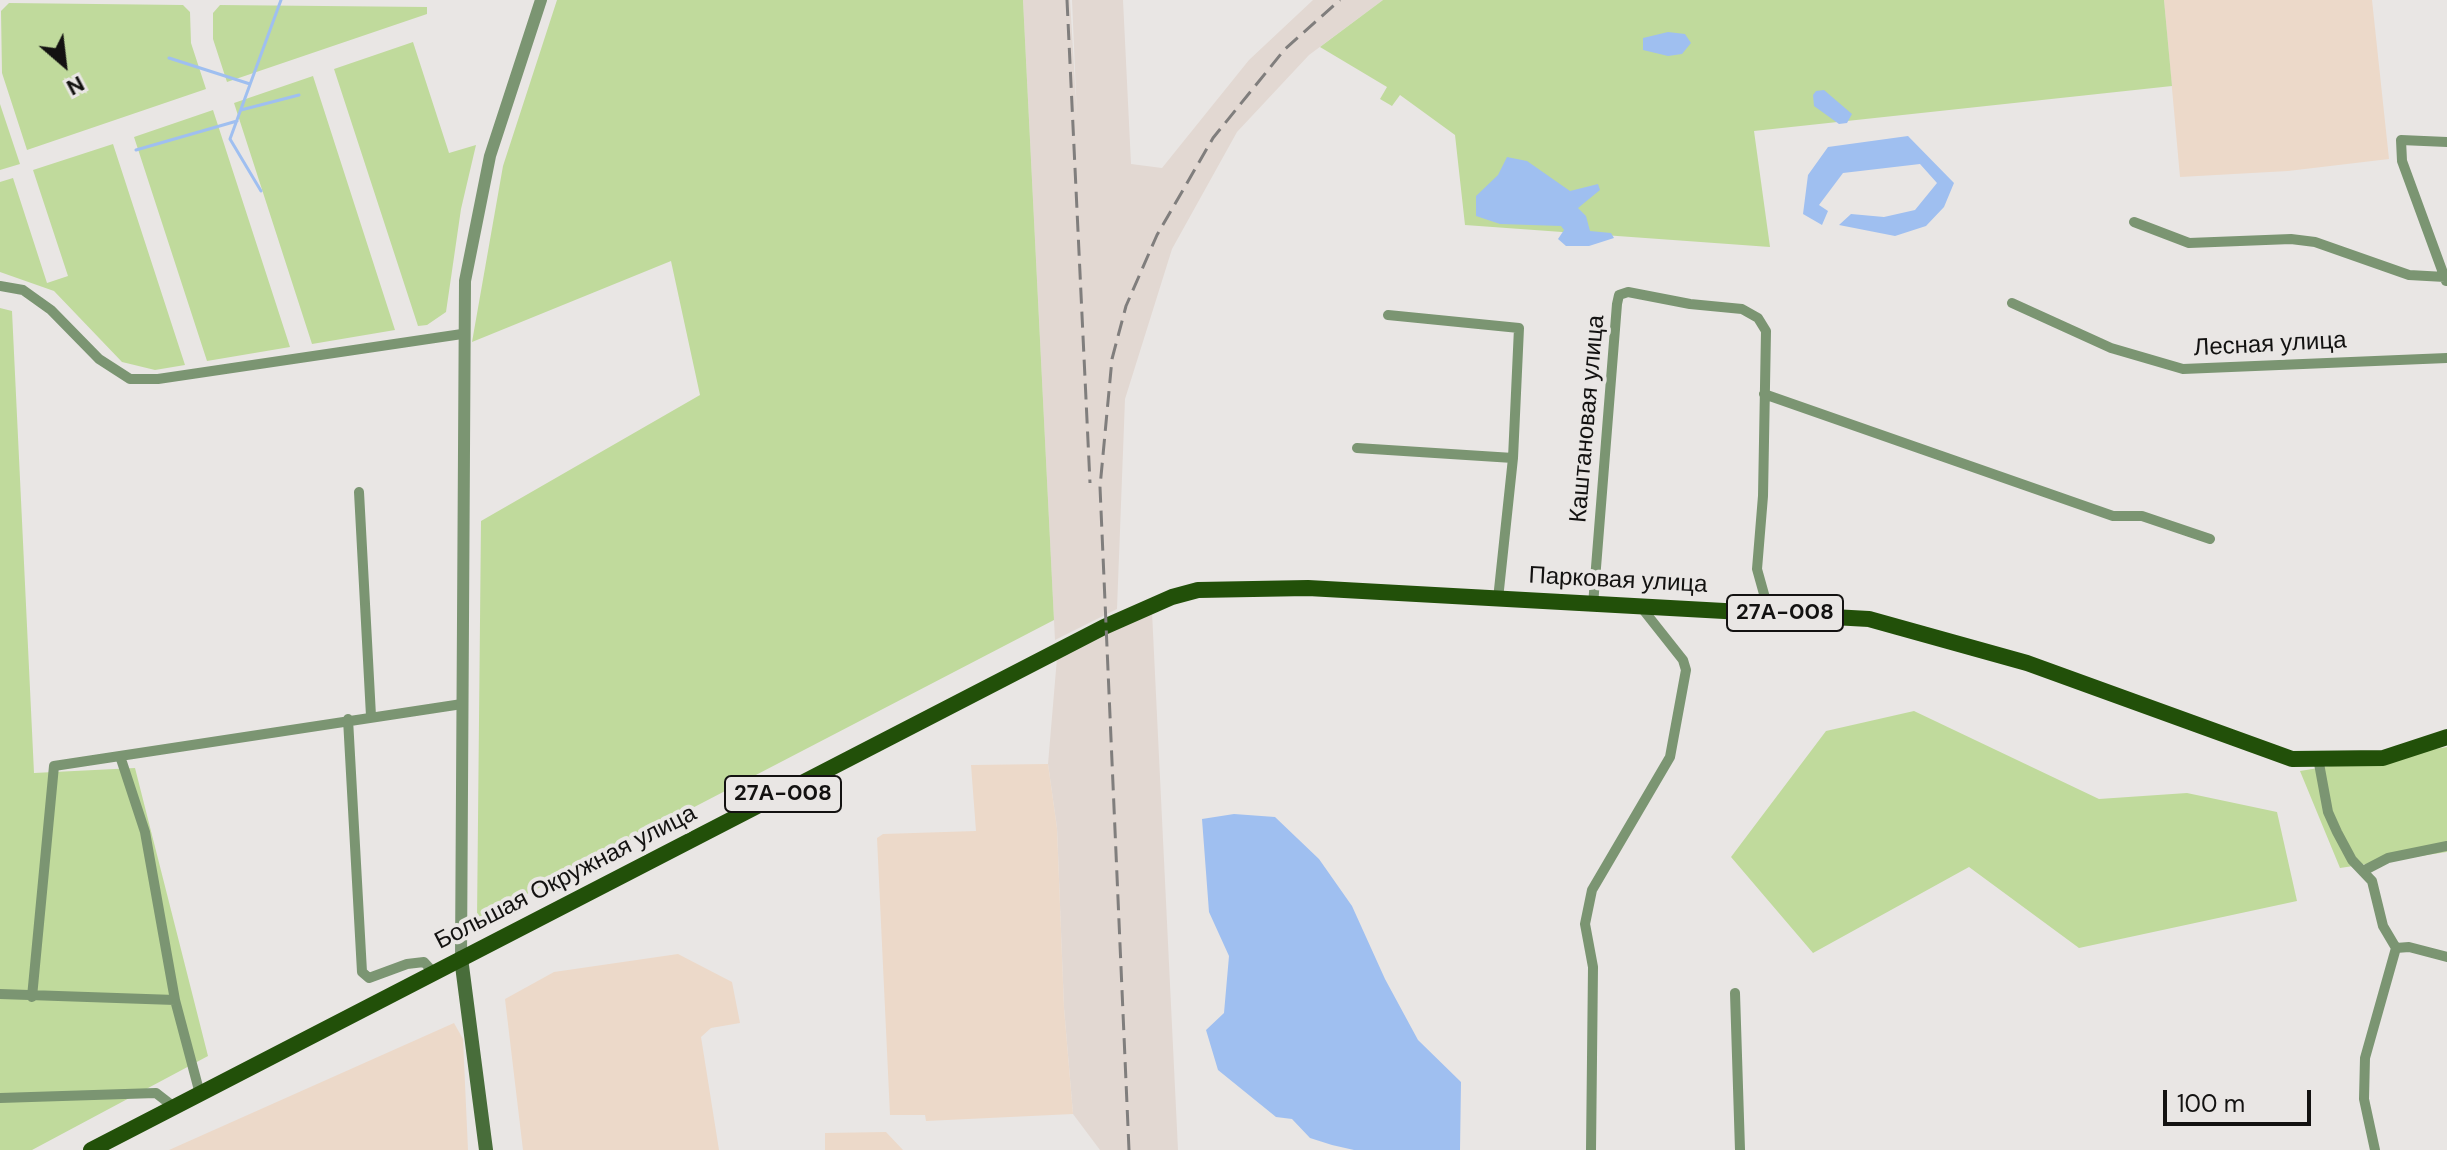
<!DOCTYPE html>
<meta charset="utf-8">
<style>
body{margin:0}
#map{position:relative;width:2447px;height:1150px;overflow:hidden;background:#e9e6e4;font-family:"DM Sans",sans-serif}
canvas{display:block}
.north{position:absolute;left:24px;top:24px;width:80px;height:80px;-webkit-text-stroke:6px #e9e6e4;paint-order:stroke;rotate:152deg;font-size:22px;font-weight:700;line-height:32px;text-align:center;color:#131211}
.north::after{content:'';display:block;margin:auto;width:28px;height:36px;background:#131211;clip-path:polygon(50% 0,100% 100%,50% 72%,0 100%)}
.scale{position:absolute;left:2163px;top:1090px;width:148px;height:36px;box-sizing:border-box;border:4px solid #131211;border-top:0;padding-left:10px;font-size:24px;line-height:28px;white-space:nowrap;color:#131211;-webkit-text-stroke:6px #e9e6e4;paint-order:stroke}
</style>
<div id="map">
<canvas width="2447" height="1150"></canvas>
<div class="north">N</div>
<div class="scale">100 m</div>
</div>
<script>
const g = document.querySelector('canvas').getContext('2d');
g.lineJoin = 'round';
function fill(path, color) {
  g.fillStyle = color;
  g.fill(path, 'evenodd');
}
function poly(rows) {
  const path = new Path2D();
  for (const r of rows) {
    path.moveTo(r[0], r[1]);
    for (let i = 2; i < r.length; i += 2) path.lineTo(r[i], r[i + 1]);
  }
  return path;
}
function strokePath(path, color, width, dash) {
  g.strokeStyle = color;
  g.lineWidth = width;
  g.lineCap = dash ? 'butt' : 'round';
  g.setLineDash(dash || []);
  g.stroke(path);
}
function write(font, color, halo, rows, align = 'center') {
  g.font = font + ' "DM Sans",sans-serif';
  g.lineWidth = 8;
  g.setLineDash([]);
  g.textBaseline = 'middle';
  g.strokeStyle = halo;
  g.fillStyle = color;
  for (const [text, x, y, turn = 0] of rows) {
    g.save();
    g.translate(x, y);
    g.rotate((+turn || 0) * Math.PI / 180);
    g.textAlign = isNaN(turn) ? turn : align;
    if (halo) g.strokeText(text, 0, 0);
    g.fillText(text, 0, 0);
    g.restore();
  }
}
fill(poly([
 [1023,0,1070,0,1077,117,1072,0,1123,0,1131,164,1162,168,1249,60,1313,0,1383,0,1309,55,1237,132,1172,249,1125,399,1117,609,1055,640],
 [1152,612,1178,1150,1100,1150,1073,1114,1064,1008,1057,828,1048,764,1057,658]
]), '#e2d8d2');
fill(poly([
 [2164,0,2372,0,2389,159,2288,171,2180,177],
 [1048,764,1057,828,1064,1008,1073,1114,926,1121,925,1115,890,1115,877,838,883,834,976,831,971,765],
 [678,954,732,982,740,1023,711,1028,701,1037,719,1150,523,1150,505,999,554,972],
 [454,1023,463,1039,468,1150,169,1150],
 [886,1132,903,1150,825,1150,825,1133]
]), '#ecd9c9');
fill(poly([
 [557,0,1023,0,1054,620,477,920,481,521,700,395,671,261,472,342,503,166],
 [1383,0,2164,0,2172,86,1754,131,1770,247,1465,225,1455,135,1400,95,1392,106,1380,99,1387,87,1320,47],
 [9,3,183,5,190,12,191,43,206,89,27,150,2,73,1,11],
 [220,5,427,7,427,14,227,82,213,39,213,13],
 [413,42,449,153,476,145,461,209,446,312,427,325,418,326,334,69],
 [313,76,395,330,312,344,234,103],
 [0,104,20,164,0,170],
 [213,110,290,347,207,361,134,137],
 [113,144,185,365,155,370,122,362,54,291,0,272,0,182,13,178,47,283,68,276,33,170],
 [0,308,12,311,34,773,135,768,208,1056,32,1150,0,1150],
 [1914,711,2099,799,2187,793,2277,812,2297,901,2079,948,1969,867,1813,953,1731,857,1826,731],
 [2447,747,2447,852,2340,868,2300,771]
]), '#c0da9c');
fill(poly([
 [1668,32,1685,34,1691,43,1682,54,1668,56,1643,50,1643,38],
 [1824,90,1852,114,1847,123,1839,124,1814,106,1813,95,1816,91],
 [1908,136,1954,183,1944,207,1926,226,1895,236,1839,225,1851,214,1884,217,1915,210,1937,183,1920,164,1843,173,1819,205,1828,211,1822,225,1803,214,1808,175,1828,147],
 [1507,157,1527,161,1570,191,1598,184,1600,190,1578,208,1586,216,1590,231,1611,233,1614,238,1589,246,1566,246,1558,239,1564,230,1561,226,1500,224,1476,216,1476,196,1498,175],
 [1234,814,1275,817,1319,859,1352,906,1385,979,1418,1040,1461,1082,1460,1150,1354,1150,1332,1145,1310,1138,1292,1119,1276,1117,1218,1070,1206,1030,1224,1013,1229,956,1209,912,1202,819]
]), '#9fbff0');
strokePath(poly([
 [169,58,250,84],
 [241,110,299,95],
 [136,150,237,121],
 [261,191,230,139,281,0]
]), '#9fbff0', 3);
strokePath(poly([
 [2134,222,2189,243,2291,239,2315,242,2409,275,2445,277],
 [2446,281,2402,161,2401,140,2447,142],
 [0,286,23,290,51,310,99,359,130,379,158,379,462,334],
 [2012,303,2111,348,2183,369,2447,358],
 [1388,315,1519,328,1513,458,1498,599],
 [1764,394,2113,516,2142,516,2210,539],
 [1357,448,1513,458],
 [359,492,371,716],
 [1593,605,1617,304,1619,295,1628,292,1690,304,1742,309,1758,318,1766,331,1763,496,1757,569,1769,612],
 [348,719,362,972,369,978,407,964,424,962,434,973],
 [2318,758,2328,812,2337,832,2352,860,2372,881,2383,926,2396,948],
 [2363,871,2388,858,2447,846],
 [2396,948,2409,947,2447,957],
 [1735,993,1740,1150],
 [0,994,175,1000,145,832,120,756],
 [32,997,54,766,462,704],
 [175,1000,200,1094],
 [0,1098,156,1093,174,1107],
 [1591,1150,1593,967,1585,924,1592,890,1670,757,1686,670,1683,660,1641,607],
 [2375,1150,2364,1099,2365,1058,2396,948]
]), '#7b9572', 10);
strokePath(poly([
 [461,958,465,281,490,156,541,0]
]), '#7b9572', 12);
strokePath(poly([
 [461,958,486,1150]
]), '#486d3a', 14);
strokePath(poly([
 [91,1150,1104,627,1172,597,1198,590,1308,588,1869,619,2027,663,2292,759,2383,758,2447,737]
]), '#225009', 16);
strokePath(poly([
 [1067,0,1090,483],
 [1129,1150,1100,487,1112,359,1126,306,1157,235,1213,138,1285,49,1340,0]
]), '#807e7d', 3, [16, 8]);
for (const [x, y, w] of [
 [1785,613,116],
 [783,794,116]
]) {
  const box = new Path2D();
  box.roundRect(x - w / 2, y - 18, w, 36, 6);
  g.fillStyle = '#e9e6e4';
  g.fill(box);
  strokePath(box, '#131211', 2);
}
write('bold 22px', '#131211', null, [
 ["27А-008",1785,613],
 ["27А-008",783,794]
]);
write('24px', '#131211', '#e9e6e4', [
 ["Лесная улица",2270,345,-3],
 ["Каштановая улица",1588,419,-85],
 ["Парковая улица",1618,581,3],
 ["Большая Окружная улица",566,878,-27]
]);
</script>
